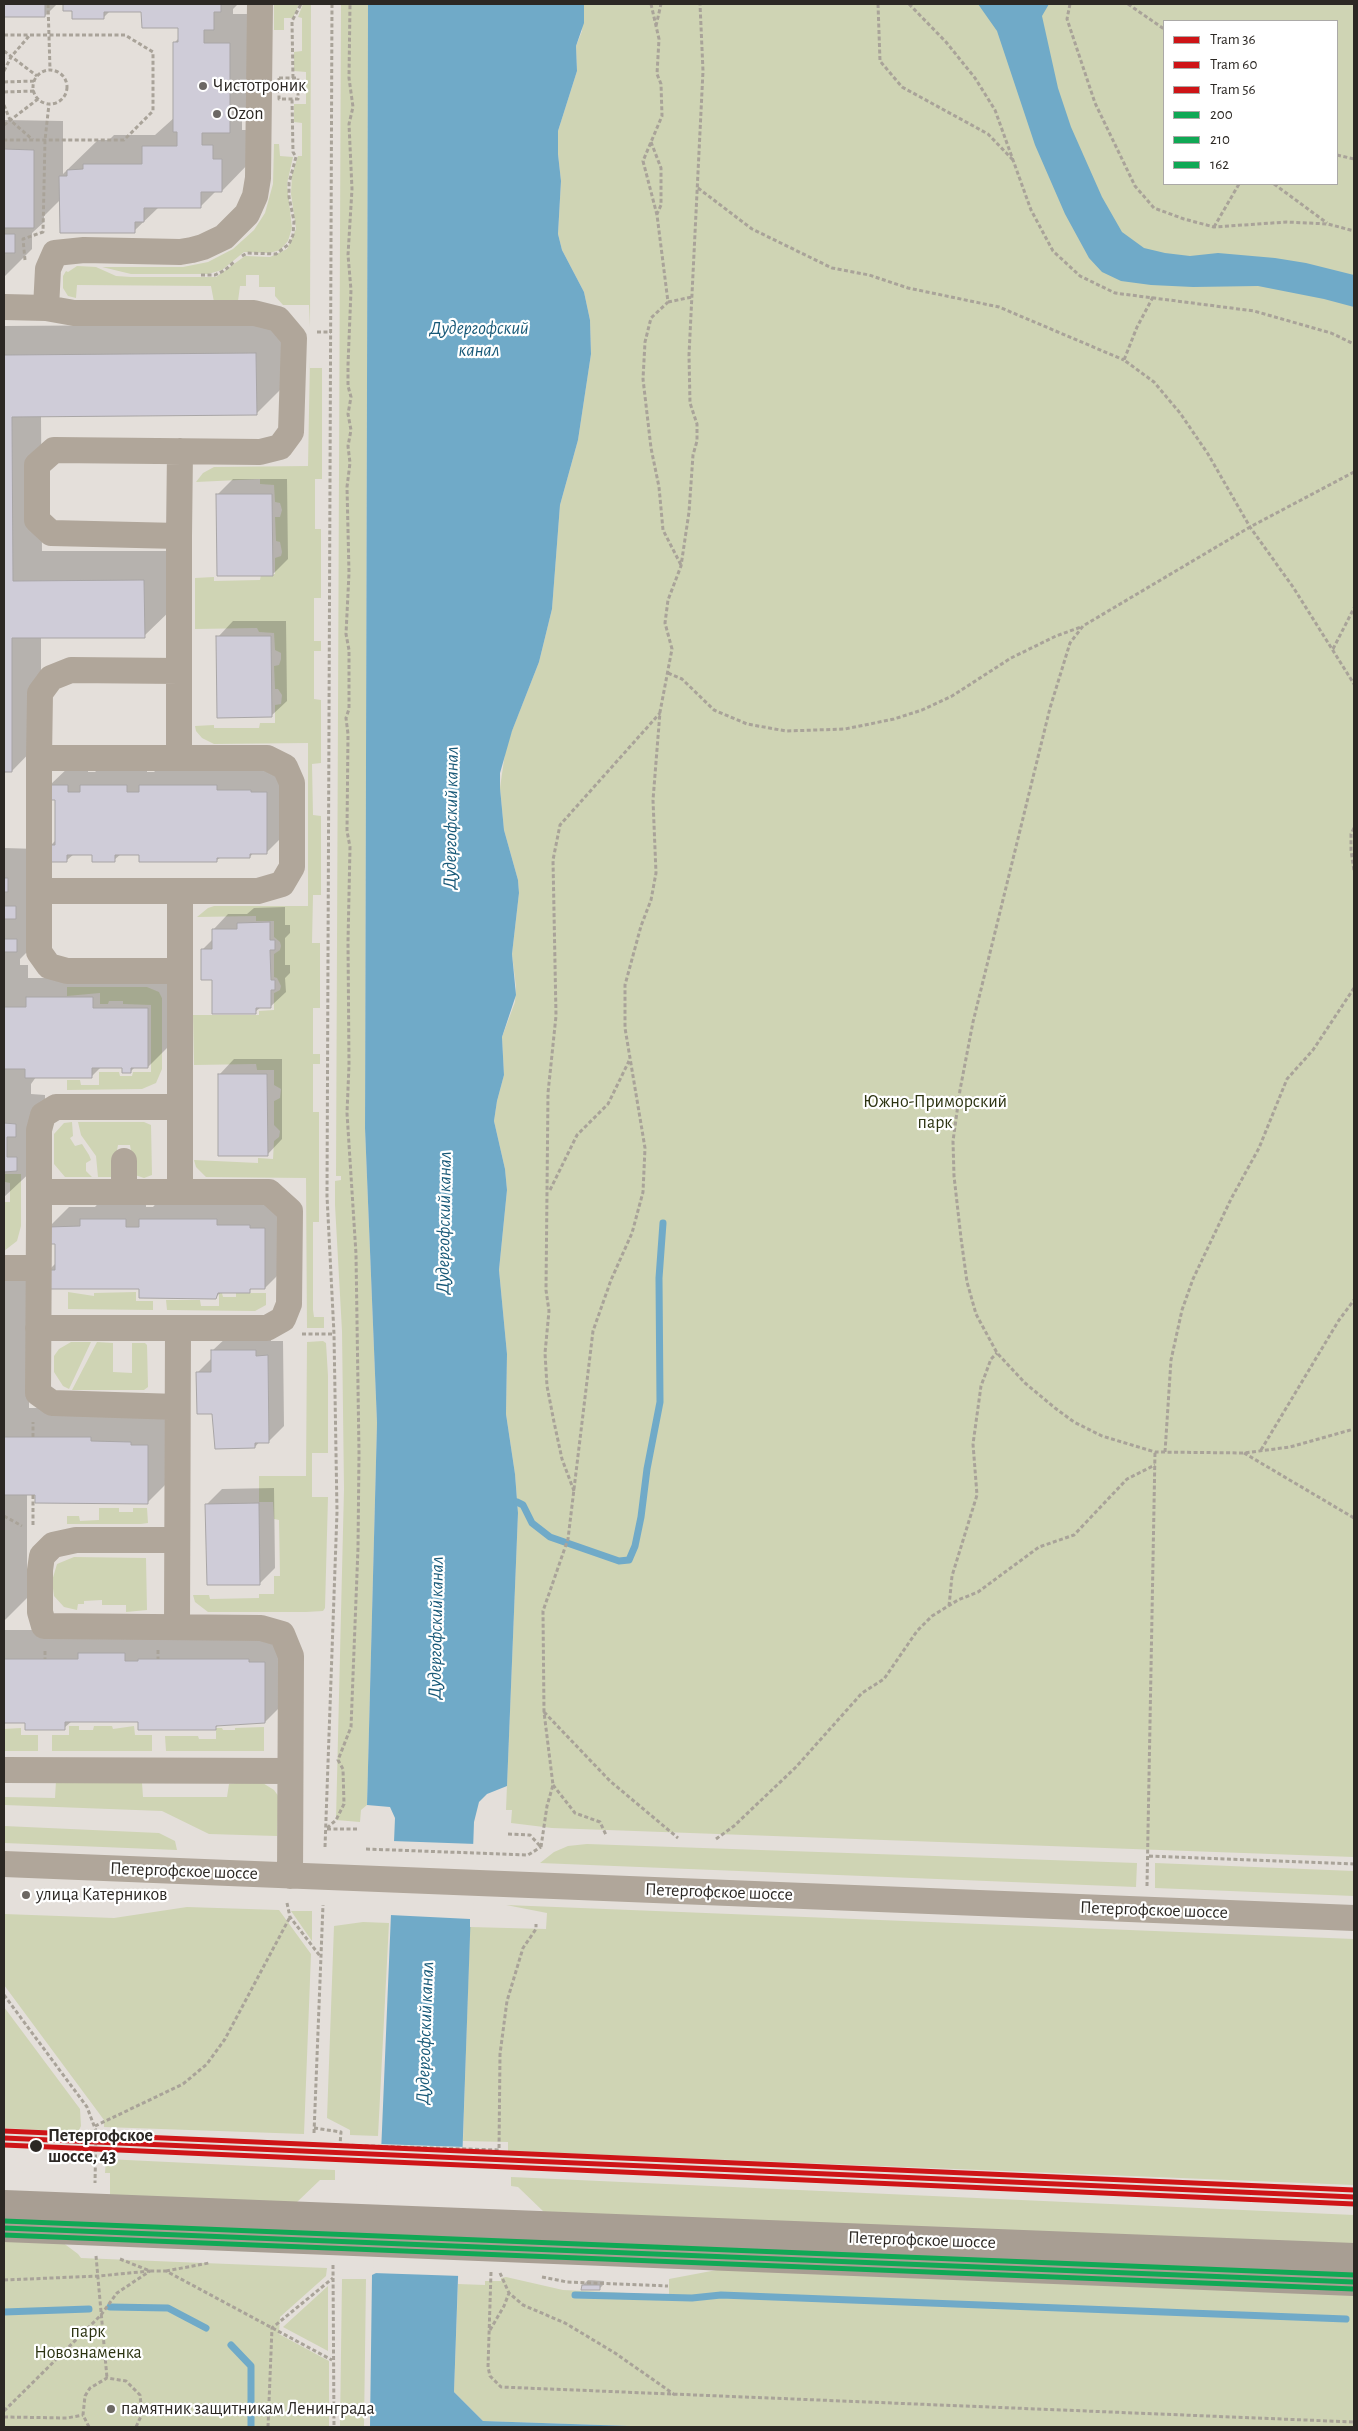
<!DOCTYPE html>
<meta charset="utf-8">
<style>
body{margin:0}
#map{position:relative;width:1358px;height:2431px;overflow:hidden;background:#e4dfda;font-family:"Alegreya Sans",sans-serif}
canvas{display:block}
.frame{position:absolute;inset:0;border:5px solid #2c2824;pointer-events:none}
.legend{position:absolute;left:1163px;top:20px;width:175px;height:165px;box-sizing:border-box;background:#fff;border:1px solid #aba9a7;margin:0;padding:6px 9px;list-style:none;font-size:15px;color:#2c2824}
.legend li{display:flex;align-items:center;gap:10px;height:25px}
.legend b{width:25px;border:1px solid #aba9a7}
</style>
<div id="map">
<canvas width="1358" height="2431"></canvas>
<div class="frame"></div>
<ul class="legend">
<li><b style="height:6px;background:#ce1417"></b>Tram 36</li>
<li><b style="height:6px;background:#ce1417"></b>Tram 60</li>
<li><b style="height:6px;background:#ce1417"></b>Tram 56</li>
<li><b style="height:6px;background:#10a855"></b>200</li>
<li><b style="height:6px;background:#10a855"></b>210</li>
<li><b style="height:6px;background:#10a855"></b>162</li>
</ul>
</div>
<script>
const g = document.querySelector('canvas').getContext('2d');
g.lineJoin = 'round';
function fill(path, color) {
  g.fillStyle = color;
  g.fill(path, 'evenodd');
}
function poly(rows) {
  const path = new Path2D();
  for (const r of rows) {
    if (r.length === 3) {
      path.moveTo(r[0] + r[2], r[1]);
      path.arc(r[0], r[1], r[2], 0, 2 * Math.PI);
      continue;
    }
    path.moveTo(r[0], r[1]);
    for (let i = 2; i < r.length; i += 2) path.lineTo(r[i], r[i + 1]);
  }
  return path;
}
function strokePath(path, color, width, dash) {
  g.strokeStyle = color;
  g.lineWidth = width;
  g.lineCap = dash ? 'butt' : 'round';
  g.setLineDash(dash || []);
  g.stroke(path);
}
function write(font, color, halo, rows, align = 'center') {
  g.font = font + ' "Alegreya Sans",sans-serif';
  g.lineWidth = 4.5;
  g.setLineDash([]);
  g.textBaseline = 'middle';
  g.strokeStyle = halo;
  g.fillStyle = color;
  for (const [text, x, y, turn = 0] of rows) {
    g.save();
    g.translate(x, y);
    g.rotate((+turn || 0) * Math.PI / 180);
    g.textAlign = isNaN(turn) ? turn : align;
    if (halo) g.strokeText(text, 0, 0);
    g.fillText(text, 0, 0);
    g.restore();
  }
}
fill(poly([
 [274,4,299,4,293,18,284,18,284,30,274,30],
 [303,4,311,4,310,327,309,305,283,305,275,296,275,287,259,287,259,275,246,275,246,286,240,286,238,301,214,302,211,286,77,285,76,298,68,296,63,288,63,276,66,271,68,272,77,266,96,267,116,276,131,277,216,277,245,256,270,257,287,249,296,229,291,194,292,175,298,156,302,156,302,123,294,122,294,104,306,104,306,72,294,71,294,52,302,51,302,18,298,17],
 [341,4,368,4,365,1128,377,1423,367,1805,361,1810,360,1822,336,1820,344,1489,342,1331,335,1205,335,1181,341,1180,341,1176,336,1176],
 [584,4,1354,4,1354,1857,552,1828,511,1823,512,1810,506,1810,518,1513,515,1474,506,1414,507,1354,499,1270,507,1190,505,1169,494,1121,497,1101,504,1075,502,1037,515,1002,516,987,512,954,519,893,518,880,504,830,500,788,506,746,539,662,552,609,560,505,578,440,591,354,590,320,584,292,562,250,558,234,561,181,558,154,558,131,577,71,576,46,582,31],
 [1164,21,1337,21,1337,184,1164,184],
 [274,144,279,144,280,156,293,157,287,184,292,228,288,241,280,250,270,253,244,252,222,270,208,274,131,274,102,267,183,267,208,262,233,249,254,230,265,213,273,184],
 [310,357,310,368,322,368,322,479,315,479,315,529,321,529,321,598,314,598,314,641,321,641,321,651,314,651,314,699,321,700,321,763,312,764,313,815,321,816,321,895,313,895,312,943,320,943,320,1008,313,1008,313,1054,320,1054,320,1064,313,1064,313,1112,319,1112,319,1222,313,1222,313,1310,314,1317,324,1317,324,1328,307,1328,306,1178,206,1177,196,1167,194,1160,258,1163,258,1158,273,1159,274,1141,279,1137,280,1131,274,1125,274,1101,280,1098,281,1089,274,1085,274,1070,257,1070,256,1064,194,1065,193,1015,259,1015,259,1011,274,1010,274,993,280,990,281,986,277,978,274,977,274,954,280,950,281,946,280,942,274,937,274,921,256,921,256,916,197,917,208,908,214,906,308,906,308,743,214,744,202,738,196,731,195,726,214,725,214,728,259,728,260,723,275,723,275,705,281,704,282,695,278,689,275,689,274,666,279,665,281,659,281,653,275,650,274,633,259,632,257,628,195,629,195,578,214,577,214,581,260,580,261,575,275,574,275,558,281,556,282,552,280,542,276,541,275,517,280,517,282,510,280,503,275,502,274,485,260,484,260,479,196,482,203,473,214,467,308,466],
 [67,987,147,987,159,992,162,998,162,1069,156,1083,142,1089,67,1090,67,1080,80,1080,81,1085,99,1085,99,1072,119,1072,120,1076,132,1076,133,1072,151,1072,151,1005,123,1004,123,1001,109,1001,108,1004,100,1004,100,993,67,996],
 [72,1122,73,1136,70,1138,75,1146,82,1144,89,1155,91,1160,86,1163,86,1171,92,1177,65,1177,54,1164,54,1134,64,1123],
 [78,1122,144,1122,151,1125,152,1175,144,1178,135,1175,130,1145,118,1145,112,1177,98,1177,96,1156,81,1135],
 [5,1174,21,1174,21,1226,17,1241,4,1251,4,1202,10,1202,10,1183,5,1182],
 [68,1292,94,1296,94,1293,136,1292,136,1301,153,1301,153,1310,68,1309],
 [219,1293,222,1293,223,1297,236,1297,236,1293,266,1293,266,1305,255,1311,167,1310,166,1300,200,1300,201,1306,219,1306],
 [323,1341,326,1343,328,1376,328,1453,312,1453,312,1497,328,1497,325,1608,323,1611,306,1612,208,1612,195,1602,193,1595,209,1595,210,1599,259,1598,259,1594,274,1594,274,1576,280,1576,279,1520,274,1519,273,1502,259,1502,259,1476,306,1476,307,1342],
 [71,1342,91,1342,69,1389,63,1386,54,1372,54,1356,59,1349],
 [97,1342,113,1343,113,1372,132,1373,132,1343,145,1343,147,1345,148,1387,144,1390,72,1390],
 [99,1508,119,1508,119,1512,133,1512,133,1508,147,1508,148,1523,141,1524,67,1524,67,1516,79,1516,80,1521,99,1520],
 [74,1557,146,1558,147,1610,126,1612,126,1605,102,1605,102,1600,84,1601,84,1604,78,1604,77,1610,64,1607,54,1596,52,1581,57,1564],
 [69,1726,79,1726,79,1730,93,1730,94,1726,112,1726,113,1729,134,1726,135,1735,152,1735,152,1751,52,1751,52,1735,69,1735],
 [264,1727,264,1751,166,1751,165,1736,198,1736,199,1739,216,1739,216,1728,222,1728,223,1730,235,1730,235,1728],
 [21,1728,21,1735,38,1735,38,1751,4,1751,4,1729],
 [258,1780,274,1790,279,1797,277,1836,209,1834,162,1811,4,1805,4,1797,55,1798,56,1781,142,1783,143,1797,227,1797,229,1784],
 [4,1826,159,1833,175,1841,177,1850,4,1843],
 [587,1844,1137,1863,1136,1887,540,1863,554,1852,568,1846],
 [1155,1863,1354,1871,1354,1896,1155,1888],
 [506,1905,1354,1939,1354,2185,508,2151,508,2142,463,2141,470,1927,546,1929,547,1913],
 [187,1907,279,1910,311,1954,304,2134,104,2127,104,2120,4,1985,4,1914,114,1918],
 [291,1911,312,1911,312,1941],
 [363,1922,389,1923,378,2136,350,2135,350,2130,327,2118,334,1926],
 [4,2007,80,2109,81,2126,78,2132,4,2128],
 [106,2159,335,2170,335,2180,320,2180,296,2203,110,2195,110,2173,105,2173],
 [511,2177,1354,2215,1354,2245,545,2213,518,2187,511,2186],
 [4,2235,54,2236,78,2254,81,2258,327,2268,326,2276,280,2317,279,2334,329,2361,329,2427,4,2427],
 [722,2269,1354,2294,1354,2427,659,2427,483,2421,454,2392,458,2284,485,2285,485,2281,501,2281,501,2278,506,2277,563,2290,669,2295,669,2279],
 [342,2279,366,2279,364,2427,340,2427],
 [328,2286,328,2351,283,2327]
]), '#cfd4b4');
fill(poly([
 [368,4,584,4,584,23,576,46,577,71,558,131,558,154,561,181,558,234,562,250,584,292,590,320,591,354,578,440,560,505,552,609,539,662,512,731,500,773,500,788,504,830,518,880,519,893,512,954,516,995,502,1037,504,1075,497,1101,494,1121,505,1169,507,1190,499,1270,507,1354,506,1414,515,1474,518,1513,507,1786,487,1794,479,1802,474,1822,454,2392,483,2421,659,2427,370,2427,372,2275,376,2273,395,1818,390,1807,367,1805,377,1423,365,1128],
 [978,4,1049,4,1042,16,1058,88,1071,127,1102,197,1122,232,1144,248,1165,253,1190,256,1218,253,1275,258,1306,263,1354,275,1354,307,1324,299,1258,286,1193,287,1151,285,1121,281,1102,272,1089,258,1065,214,1035,145,997,31]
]), '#70aac8');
fill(poly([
 [392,1841,476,1844,473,1927,470,1927,470,1919,390,1915,389,1923,387,1923],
 [378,2144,465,2147,461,2276,373,2273]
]), '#e4dfda');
fill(poly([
 [4,4,57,4,45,16,4,16],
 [64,4,238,4,233,9,233,14,259,14,259,103,242,120,242,130,251,130,251,161,222,191,216,191,201,206,159,207,134,231,61,199,44,216,44,222,32,233,32,249,4,277,4,120,63,121,63,174,98,140,109,140,114,135,155,135,175,117,174,43,179,38,179,26,143,10,110,11,104,17,64,10],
 [285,324,286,384,256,414,41,416,42,551,174,551,174,607,144,636,41,637,41,741,12,771,4,771,4,326],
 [233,479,287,479,288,559,272,575,217,495],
 [233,621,286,621,287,701,271,716,218,637],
 [71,765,88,765,88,772,95,772,102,765,147,765,147,772,154,772,161,765,271,770,287,772,286,833,266,853,253,853,250,857,221,857,217,860,121,854,114,860,93,854,74,854,67,860,50,846,56,840,57,798,50,785],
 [4,848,38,849,31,948,20,959,20,965,28,965,28,978,177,978,177,1038,148,1067,135,1067,130,1072,123,1067,101,1067,91,1077,36,1077,31,1084,31,1094,45,1095,45,1106,36,1167,4,1197],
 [285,907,285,925,290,925,290,933,285,938,285,965,290,965,290,973,285,978,286,992,270,1007,261,1007,255,1012,213,978,202,950,213,939,213,930,228,914,247,914,254,908],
 [234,1059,282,1059,282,1139,267,1155,219,1075],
 [102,1199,146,1199,146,1207,153,1207,160,1199,269,1205,285,1208,285,1268,265,1288,252,1288,249,1291,222,1291,215,1298,141,1288,48,1271,56,1263,56,1242,49,1227,69,1207,95,1207],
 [4,1273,29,1273,29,1408,120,1408,177,1415,177,1473,148,1502,27,1493,27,1598,4,1621],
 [271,1335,271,1341,283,1341,284,1426,269,1441,260,1441,255,1447,213,1413,197,1373,212,1358,212,1351,228,1336],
 [274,1488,275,1568,260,1583,207,1504,222,1489],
 [4,1630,278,1630,294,1693,265,1722,219,1725,215,1728,139,1721,72,1721,64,1728,26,1722,4,1722],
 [588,2280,604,2281,604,2284,599,2289,583,2285]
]), '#0003');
strokePath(poly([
 [517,1502,523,1505,532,1523,550,1537,619,1561,629,1560,635,1546,641,1517,647,1469,660,1402,659,1278,663,1223],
 [575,2295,692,2298,721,2295,1346,2319],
 [110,2307,168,2308,206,2328],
 [4,2312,89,2309],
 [231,2345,251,2366,251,2427]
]), '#70aac8', 7);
const building = poly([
 [4,4,45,4,45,17,4,17,4,4],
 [63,4,221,4,221,12,214,12,214,30,204,30,204,43,230,43,230,133,202,133,202,145,213,145,213,159,222,159,222,192,201,192,201,208,144,208,144,222,135,222,135,233,60,233,59,176,67,176,67,170,83,169,83,164,142,164,142,146,177,146,177,132,173,132,173,42,178,42,178,28,142,28,141,12,104,12,104,19,72,19,72,11,63,11,63,4],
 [4,149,34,150,34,228,4,228,4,149],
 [4,234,15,234,15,253,4,253,4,234],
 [256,353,257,415,12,417,13,581,144,580,145,638,12,638,12,772,4,772,4,355,256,353],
 [216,494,272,494,273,576,217,576,216,494],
 [216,636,271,636,272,717,217,718,216,636],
 [49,785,68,785,68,792,80,792,80,785,127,785,127,792,139,792,139,785,217,785,217,790,251,790,251,792,267,792,267,854,250,854,250,858,217,858,217,862,139,862,139,855,115,855,115,862,92,862,92,855,67,855,67,862,49,862,49,845,55,845,55,800,49,800,49,785],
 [4,878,8,878,8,892,4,892,4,878],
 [4,906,16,906,16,919,4,919,4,906],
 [270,922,270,940,275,940,275,950,270,950,271,980,275,980,275,990,271,990,271,1008,256,1008,256,1014,212,1014,212,980,201,980,201,949,212,949,212,929,237,929,237,923,270,922],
 [4,939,17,939,17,952,4,952,4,939],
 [26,997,93,997,93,1008,148,1008,148,1068,131,1068,131,1073,122,1073,122,1068,92,1068,92,1078,25,1078,25,1069,4,1069,4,1007,26,1007,26,997],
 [218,1074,267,1074,268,1156,218,1156,218,1074],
 [4,1123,16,1124,16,1137,7,1137,7,1157,17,1157,17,1171,4,1172,4,1123],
 [80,1219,126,1219,126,1227,139,1227,139,1219,217,1219,217,1225,250,1225,250,1228,265,1228,265,1289,250,1289,250,1293,218,1293,216,1299,139,1298,139,1289,47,1289,47,1270,55,1270,55,1244,48,1244,48,1227,80,1226,80,1219],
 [211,1350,256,1350,256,1356,268,1355,269,1443,255,1443,255,1448,215,1449,212,1414,197,1414,196,1372,211,1372,211,1350],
 [4,1437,91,1437,91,1441,131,1442,131,1445,148,1445,148,1504,35,1503,35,1495,4,1495,4,1437],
 [259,1503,260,1585,207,1585,205,1504,259,1503],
 [78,1653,125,1653,125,1661,138,1661,138,1659,249,1659,249,1662,265,1662,265,1723,216,1726,216,1730,138,1730,138,1722,65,1722,65,1730,25,1730,25,1723,4,1723,4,1659,78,1659,78,1653],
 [582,2285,600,2285,600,2290,581,2290,582,2285]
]);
fill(building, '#cfccd8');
strokePath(building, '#a8a5a5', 1);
strokePath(poly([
 [48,4,50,69],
 [651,4,659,39,657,74,661,84,662,116,643,161,657,215,668,302,651,318,645,342,643,379,651,448,659,487,663,530,681,565],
 [878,4,880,61,902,87,988,134,1013,160],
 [909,4,946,42,975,78,995,110,1031,210,1053,251,1080,276,1115,293,1254,311,1331,333,1354,344],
 [1070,4,1067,19,1095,103,1135,186,1154,208,1184,219,1214,227,1287,222,1328,224,1354,231],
 [1128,4,1164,29],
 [656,26,661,4],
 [4,35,125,35,153,52,153,111,124,140,4,140],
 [4,51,37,76],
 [50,87,17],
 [4,71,11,57,29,36],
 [279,78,298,78,298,99,279,99,279,78],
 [293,78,292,21,301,4],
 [4,82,34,81],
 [4,92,34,91],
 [4,105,10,120,33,140],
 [4,125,38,99],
 [651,142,661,168,661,205,657,214],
 [1337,155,1354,159],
 [1274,184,1327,223],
 [698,188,752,229,832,268,869,275,908,288,999,307,1124,360],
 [1214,227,1239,184],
 [242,256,247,253,276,254,289,244,293,235,294,221,289,197,289,183,296,157,293,152,292,99],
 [25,260,23,239,43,232,45,140,49,104],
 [201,275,215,275,225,270,235,261],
 [1153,297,1137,327,1124,360,1154,382,1180,413,1208,454,1250,527,1293,587,1354,684],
 [668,302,692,297],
 [317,332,331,332],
 [1354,472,1250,527,1083,626,1070,643,1050,708,973,1022,960,1090,953,1141,954,1176,961,1238,967,1282,976,1314,997,1353,1025,1383,1055,1408,1074,1422,1102,1436,1155,1452,1244,1453,1290,1447,1354,1429],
 [1333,649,1354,608],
 [668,673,682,679,714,710,747,724,786,731,845,729,894,719,922,710,952,696,1011,658,1056,636,1081,627],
 [1354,828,1351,834,1351,850,1354,871],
 [550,1190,577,1135,608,1104,629,1061],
 [302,1334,334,1334],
 [33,1437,33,1422],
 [1261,1450,1339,1320,1354,1300],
 [1165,1452,1171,1360,1182,1310,1193,1279,1231,1199,1259,1148,1287,1079,1313,1050,1354,988],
 [1244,1453,1354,1518],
 [574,1491,562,1459,554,1422,547,1386,545,1353,549,1311,546,1290,548,1093,556,1016,553,860,560,825,660,713],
 [33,1495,33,1527],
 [4,1516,22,1526],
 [949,1606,952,1576,977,1495,973,1444,981,1386,991,1359,997,1353],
 [158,1650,158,1659],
 [45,1651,45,1659],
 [544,1712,610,1781,678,1838],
 [553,1785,575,1813,600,1822,606,1835],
 [327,1828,336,1820,344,1804,343,1769,338,1760,351,1727,358,1548,359,1453,356,1254,347,1113,349,1065,348,942,350,847,347,831,348,734,346,718,349,709,349,650,346,634,349,573,347,487,350,463,348,446,351,430,348,414,351,397,348,386,348,365,351,290,348,255,352,189,349,124,353,107,349,78,350,4],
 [327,1829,358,1829],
 [508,1834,530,1835,541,1847],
 [716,1839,734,1826,796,1767,862,1693,884,1679,917,1631,932,1616,958,1600,978,1592,1039,1547,1074,1535,1127,1479,1155,1465],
 [325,1847,337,1512,334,1334,327,1196,332,4],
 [541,1847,547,1806,553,1785,544,1712,543,1611,568,1539,593,1331,611,1280,632,1233,643,1192,645,1148,625,1028,625,985,641,926,651,900,656,873,653,800,660,712,672,649,665,623,668,600,681,566,689,512,693,455,697,441,697,424,690,403,689,355,703,71,700,4],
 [366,1849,528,1855,541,1847],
 [1149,1856,1354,1864],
 [1147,1886,1155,1452],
 [287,1903,290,1917,320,1956],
 [4,1995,87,2107,96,2131,95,2183],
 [95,2126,183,2084,207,2064,225,2039,290,1917],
 [314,2128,341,2132,340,2145,499,2150,500,2054,507,2001,523,1948,536,1929,536,1924],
 [314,2133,323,1905],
 [96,2256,107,2378],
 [120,2259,150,2271,166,2271,332,2360],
 [333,2265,334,2427],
 [166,2271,209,2263],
 [491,2272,488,2367,490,2376,501,2387,1354,2422],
 [500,2273,509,2293,523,2305,565,2323,615,2353,675,2395],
 [542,2277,567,2282,668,2286],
 [4,2280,99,2276,150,2271],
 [490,2330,504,2306,509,2293],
 [4,2411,101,2315,117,2293,150,2271],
 [4,2417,67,2418,83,2415],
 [89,2427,83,2415,85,2396,90,2388,107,2378,126,2381,140,2395,142,2414,136,2427],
 [268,2427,272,2328,333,2278]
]), '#a9a399', 3, [4, 2.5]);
strokePath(poly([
 [4,307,46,308,74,313,254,313,278,319,294,338,291,432,280,447,260,452,54,450,37,465,37,520,51,533,179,536,179,671,71,670,51,678,40,693,39,758,267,758,285,767,292,783,292,867,282,884,258,891,39,891],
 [46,308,48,269,55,253,84,250,180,252,192,250,203,247,224,237,247,214,255,196,258,178,260,4],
 [179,536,180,451],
 [179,671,179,758],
 [39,758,39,952,49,966,67,971,180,971],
 [124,1161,124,1192],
 [180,1192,180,1107],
 [4,1268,38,1268],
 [38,1328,267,1328,283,1319,289,1304,290,1211,269,1192,39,1192],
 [177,1407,52,1403,38,1393,39,1220,39,1130,43,1115,56,1107,180,1107,180,891],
 [177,1540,76,1540,53,1545,42,1556,40,1570,40,1612,44,1626,261,1628,282,1634,291,1656,290,1876],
 [177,1627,178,1328],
 [4,1770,290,1771],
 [4,1864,1354,1918]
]), '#b0a69a', 26);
strokePath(poly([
 [4,2204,1354,2257],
 [4,2228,1354,2282]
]), '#a89e93', 28);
strokePath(poly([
 [4,2228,1354,2282]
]), '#10a855', 5);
strokePath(poly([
 [4,2235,1354,2289]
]), '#10a855', 5);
strokePath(poly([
 [4,2221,1354,2275]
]), '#10a855', 5);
strokePath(poly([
 [4,2138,1354,2197]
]), '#ce1417', 5);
strokePath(poly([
 [4,2145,1354,2204]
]), '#ce1417', 5);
strokePath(poly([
 [4,2131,1354,2190]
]), '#ce1417', 5);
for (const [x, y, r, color] of [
 [203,86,5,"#6c6864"],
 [217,114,5,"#6c6864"],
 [26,1895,5,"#6c6864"],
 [36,2146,7,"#2c2824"],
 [111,2409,5,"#6c6864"]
]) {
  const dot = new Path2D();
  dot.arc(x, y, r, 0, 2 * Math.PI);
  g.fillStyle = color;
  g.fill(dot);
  strokePath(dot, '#fff', 2);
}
write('18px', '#2c2824', '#fff', [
 ["Чистотроник",213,86],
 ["Ozon",227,114],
 ["улица Катерников",36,1895],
 ["памятник защитникам Ленинграда",121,2409]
], 'left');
write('18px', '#2c3311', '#fff', [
 ["Южно-Приморский",935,1102],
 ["парк",935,1123],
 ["парк",88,2332],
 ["Новознаменка",88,2353]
]);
write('18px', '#2c2824', '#fff', [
 ["Петергофское шоссе",184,1871,2],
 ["Петергофское шоссе",719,1892,2],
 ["Петергофское шоссе",1154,1910,2],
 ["Петергофское шоссе",922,2240,2]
]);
write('bold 18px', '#2c2824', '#fff', [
 ["Петергофское",48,2136],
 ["шоссе, 43",48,2157]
], 'left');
write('italic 19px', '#185978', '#fff', [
 ["Дудергофский",479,328],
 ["канал",479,350],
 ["Дудергофский канал",451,818,-89],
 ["Дудергофский канал",444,1223,-89],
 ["Дудергофский канал",436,1628,-89],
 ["Дудергофский канал",425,2033,-88]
]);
</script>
